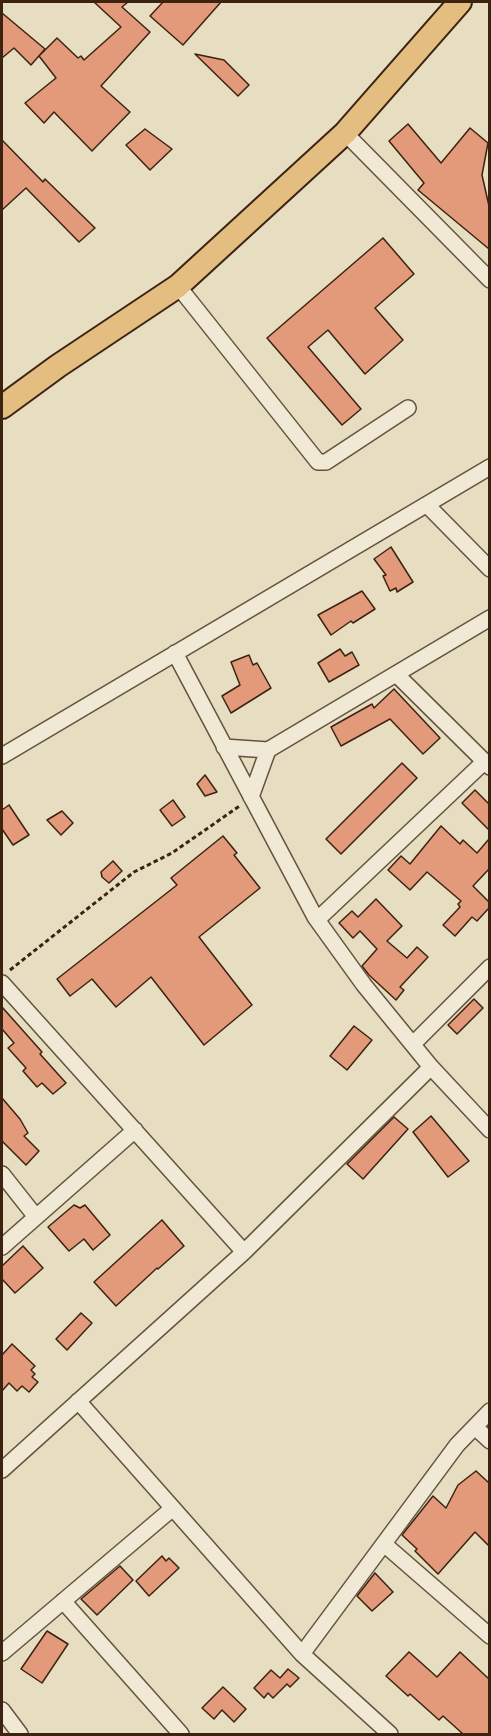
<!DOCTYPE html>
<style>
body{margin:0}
#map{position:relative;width:491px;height:1736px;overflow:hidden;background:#e7ddc0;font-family:"Gentium Book Plus",serif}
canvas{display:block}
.frame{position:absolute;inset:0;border:3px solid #3c2311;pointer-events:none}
</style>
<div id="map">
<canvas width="491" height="1736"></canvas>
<div class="frame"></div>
</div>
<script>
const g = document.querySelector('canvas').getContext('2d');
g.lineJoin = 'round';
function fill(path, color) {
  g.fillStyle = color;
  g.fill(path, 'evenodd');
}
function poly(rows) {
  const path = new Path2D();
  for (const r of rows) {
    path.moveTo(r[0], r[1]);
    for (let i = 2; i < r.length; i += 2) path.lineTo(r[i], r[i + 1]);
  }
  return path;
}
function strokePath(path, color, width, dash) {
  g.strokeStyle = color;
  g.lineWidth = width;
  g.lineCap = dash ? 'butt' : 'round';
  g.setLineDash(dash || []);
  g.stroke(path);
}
const building = poly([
 [94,2,128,2,122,7,150,32,101,86,130,112,92,151,54,112,44,123,25,103,56,78,39,56,57,38,78,58,81,56,84,60,121,27,94,2],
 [163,2,221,2,183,45,150,16,163,2],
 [2,13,45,49,31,65,14,48,2,58,2,13],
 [195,54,224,60,249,85,238,96,195,54],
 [408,124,441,163,470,128,488,143,482,175,489,206,489,249,418,190,424,183,389,141,408,124],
 [145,129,172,149,150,170,126,145,145,129],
 [2,140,43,182,45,179,95,228,79,242,26,188,2,210,2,140],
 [383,238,414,274,375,308,403,340,365,374,328,330,308,347,361,409,342,425,267,338,383,238],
 [391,547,413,582,397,592,396,588,390,591,383,576,386,575,374,559,391,547],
 [362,591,375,609,353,623,351,621,331,635,318,615,362,591],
 [340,649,345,656,352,652,359,665,329,682,318,663,340,649],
 [249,655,253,665,257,663,271,688,231,713,222,696,240,685,231,662,249,655],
 [394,689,440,738,423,754,390,719,341,746,331,727,372,704,374,708,394,689],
 [402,763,417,778,341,854,326,839,402,763],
 [205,775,217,792,205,796,197,784,205,775],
 [475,790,489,804,489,830,462,803,475,790],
 [173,800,185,817,172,826,160,810,173,800],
 [9,805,29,835,13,845,2,829,2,810,9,805],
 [62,811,73,823,61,835,47,820,62,811],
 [441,826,460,844,463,840,477,853,489,839,489,869,473,886,489,902,489,908,477,921,472,917,455,936,443,925,460,907,458,904,461,901,427,872,410,890,388,870,401,856,410,864,441,826],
 [223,836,237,853,234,855,260,888,199,937,252,1005,204,1045,151,977,116,1007,92,979,70,996,57,979,177,885,171,878,223,836],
 [113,861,122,871,109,883,102,877,101,872,113,861],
 [376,899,402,926,387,941,407,958,417,947,428,957,400,987,404,990,396,1000,369,975,362,966,377,949,360,931,353,938,339,923,352,911,358,917,376,899],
 [474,999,483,1008,457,1034,448,1025,474,999],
 [2,1007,42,1052,40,1054,66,1083,53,1094,42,1083,37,1087,23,1071,26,1068,8,1048,14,1043,2,1029,2,1007],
 [354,1026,372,1040,347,1070,330,1056,354,1026],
 [2,1098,20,1119,28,1133,24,1136,39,1151,26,1165,2,1141,2,1098],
 [431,1116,469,1161,448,1177,413,1132,431,1116],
 [394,1117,408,1129,363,1179,347,1164,394,1117],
 [74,1205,80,1208,85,1205,110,1235,93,1250,84,1239,69,1251,48,1227,74,1205],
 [162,1220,184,1246,158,1269,157,1268,116,1306,94,1282,162,1220],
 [23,1246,43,1268,15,1293,2,1279,2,1266,23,1246],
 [81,1313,92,1323,67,1350,56,1339,81,1313],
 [12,1344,35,1366,31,1370,35,1374,32,1377,38,1382,29,1392,22,1386,17,1391,9,1383,2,1391,2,1355,12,1344],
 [476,1471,489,1483,489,1546,475,1532,438,1574,415,1551,417,1549,402,1535,433,1496,446,1508,458,1485,476,1471],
 [162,1556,166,1561,169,1558,179,1568,149,1596,136,1581,162,1556],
 [120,1566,133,1580,97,1615,81,1599,120,1566],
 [375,1573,393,1592,372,1611,357,1596,375,1573],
 [47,1631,68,1644,42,1683,21,1669,47,1631],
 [409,1652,437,1677,460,1652,489,1679,489,1734,463,1734,443,1716,439,1720,410,1694,408,1696,386,1676,409,1652],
 [288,1669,299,1678,290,1687,287,1684,273,1698,268,1693,264,1698,254,1688,271,1670,280,1678,288,1669],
 [223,1687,246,1709,234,1722,222,1710,214,1719,202,1708,223,1687]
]);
fill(building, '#e29a7a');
strokePath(building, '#3c2311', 1.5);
const street = poly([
 [345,133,490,280],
 [178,286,318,462,326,462,408,408],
 [427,505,490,569],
 [175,653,315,917,364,985,431,1067,490,1130],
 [396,674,490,767],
 [224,747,268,750,490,618],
 [2,756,490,467],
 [251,797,268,750],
 [318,919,484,762],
 [2,983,244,1252],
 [413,1044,490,967],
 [2,1174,36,1217],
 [2,1247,135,1130],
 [78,1401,302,1654,390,1734],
 [475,1427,490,1441],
 [2,1470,244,1252,431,1067],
 [384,1544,490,1636],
 [63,1601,181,1734],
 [2,1653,173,1508],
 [302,1654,457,1445,490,1411],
 [2,1710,20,1734]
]);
const primary = poly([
 [2,407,58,366,178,286,345,133,460,2]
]);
strokePath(street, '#67523d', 18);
strokePath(primary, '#3c2311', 26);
strokePath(poly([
 [10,970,134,872,172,853,241,805]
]), '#3c2311', 3, [4.5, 3]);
strokePath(street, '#efe9d6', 15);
strokePath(primary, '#e4be80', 22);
</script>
